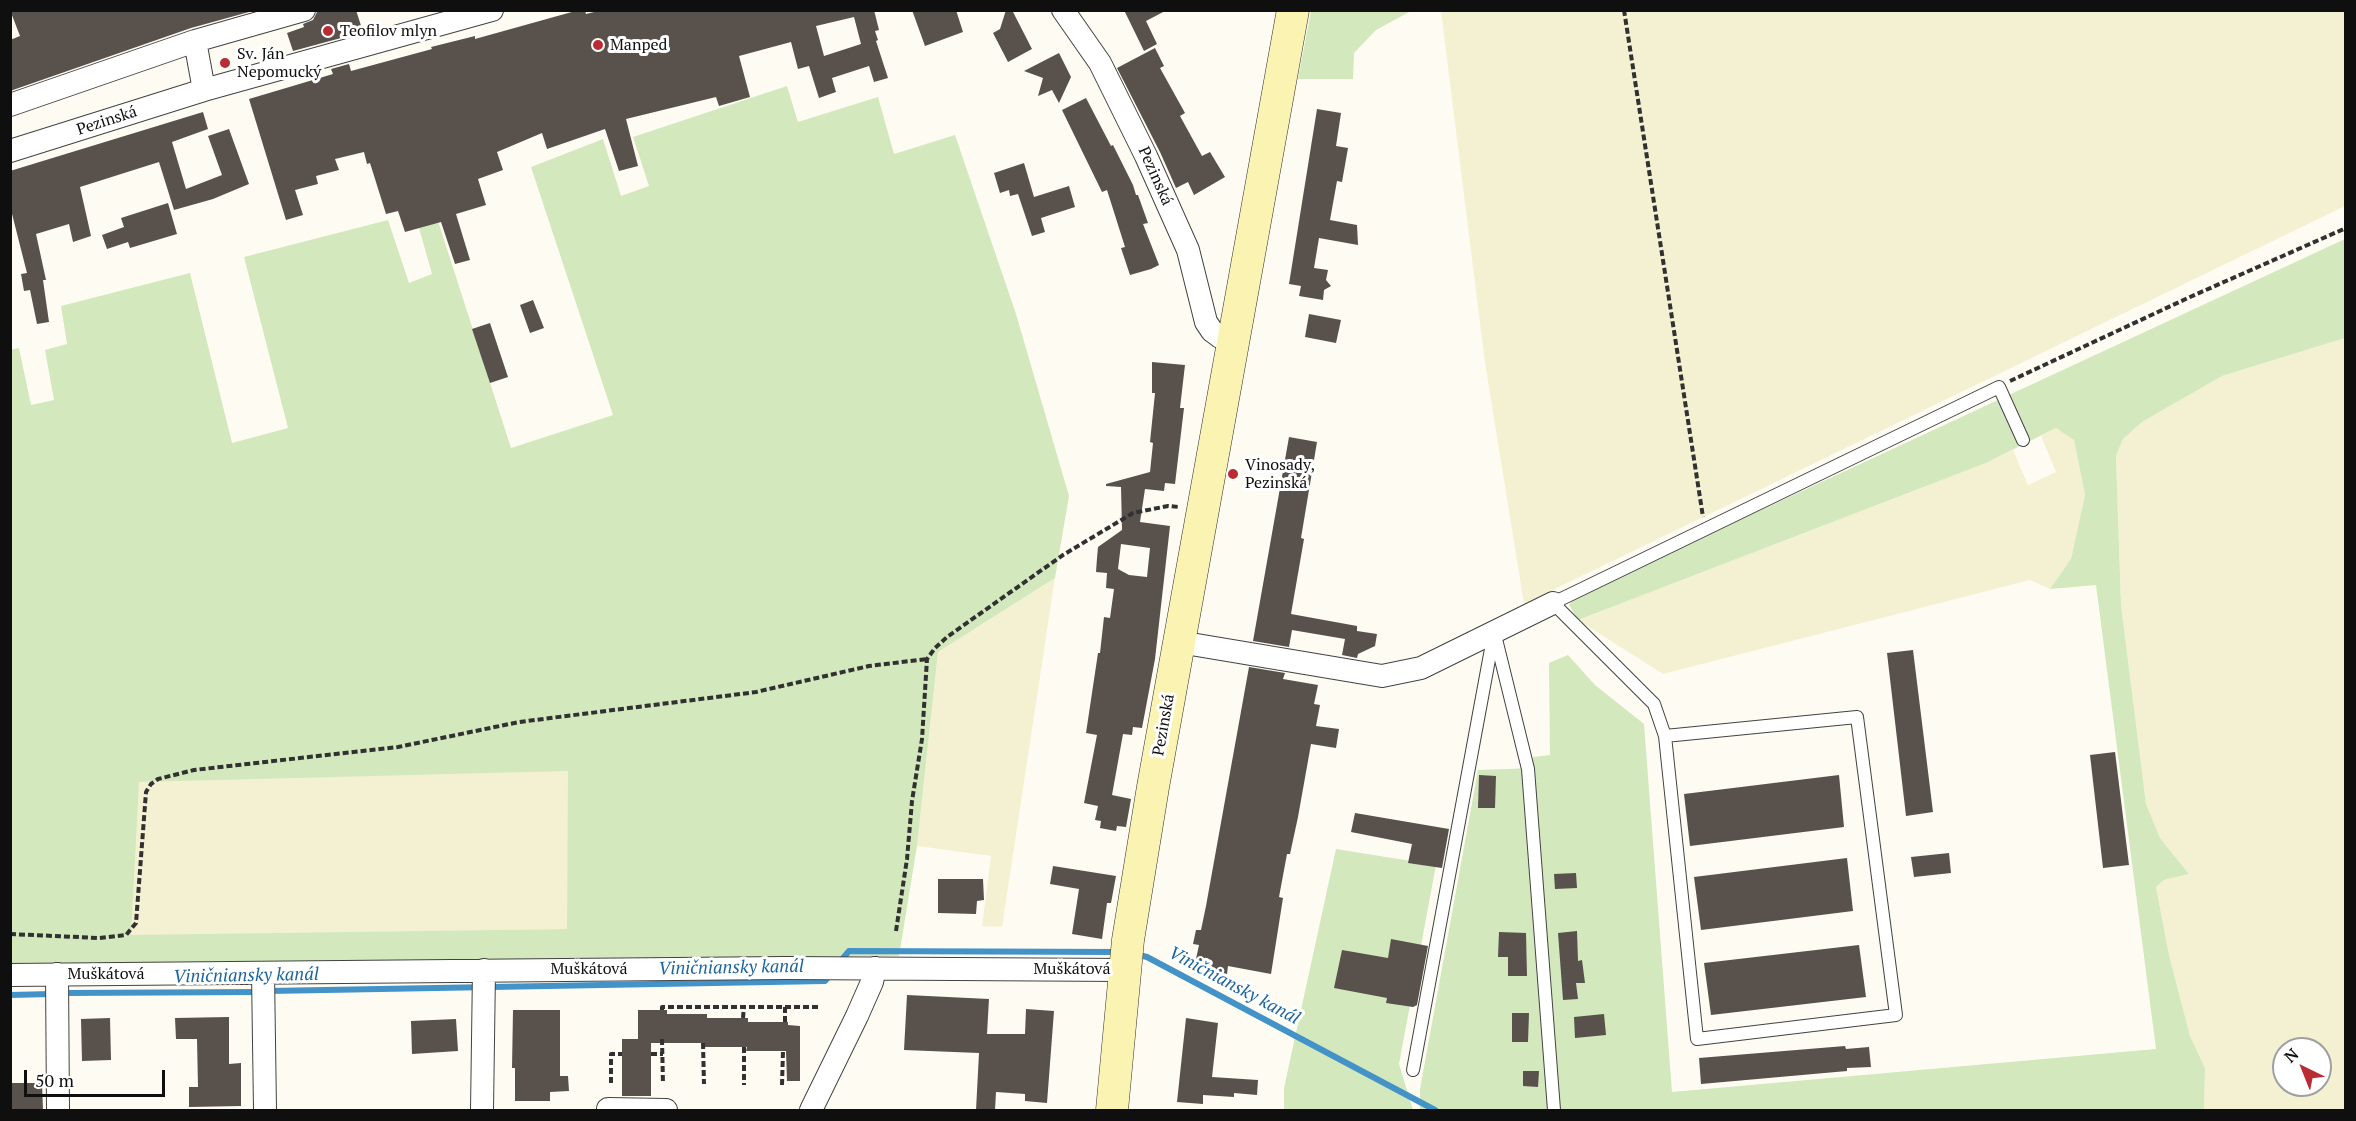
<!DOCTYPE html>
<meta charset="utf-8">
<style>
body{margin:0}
#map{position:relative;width:2356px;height:1121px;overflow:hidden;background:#fefcf2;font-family:"PT Serif",serif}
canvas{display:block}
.frame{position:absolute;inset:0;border:12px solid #0f0f0f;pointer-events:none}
.north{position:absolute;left:2272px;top:1037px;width:60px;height:60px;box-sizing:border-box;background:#fff;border:2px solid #9f9f9f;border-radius:50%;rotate:317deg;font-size:16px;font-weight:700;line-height:24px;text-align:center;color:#0f0f0f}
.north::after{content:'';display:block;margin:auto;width:21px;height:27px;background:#ba2c34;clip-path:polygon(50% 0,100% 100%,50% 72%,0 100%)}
.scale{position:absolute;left:24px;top:1070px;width:141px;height:27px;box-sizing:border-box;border:3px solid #0f0f0f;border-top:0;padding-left:8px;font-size:18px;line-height:21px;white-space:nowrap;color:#0f0f0f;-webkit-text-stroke:4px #fff;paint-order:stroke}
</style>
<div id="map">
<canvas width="2356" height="1121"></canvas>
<div class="frame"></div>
<div class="north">N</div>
<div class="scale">50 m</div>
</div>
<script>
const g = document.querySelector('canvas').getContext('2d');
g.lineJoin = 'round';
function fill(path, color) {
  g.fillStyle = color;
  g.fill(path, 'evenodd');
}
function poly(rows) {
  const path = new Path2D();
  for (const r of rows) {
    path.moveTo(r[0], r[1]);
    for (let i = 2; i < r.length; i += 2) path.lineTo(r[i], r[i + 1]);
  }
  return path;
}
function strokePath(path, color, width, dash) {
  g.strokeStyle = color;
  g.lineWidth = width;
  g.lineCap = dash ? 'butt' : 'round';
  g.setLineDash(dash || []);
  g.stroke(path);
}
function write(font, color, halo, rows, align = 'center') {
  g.font = font + ' "PT Serif",serif';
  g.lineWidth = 6;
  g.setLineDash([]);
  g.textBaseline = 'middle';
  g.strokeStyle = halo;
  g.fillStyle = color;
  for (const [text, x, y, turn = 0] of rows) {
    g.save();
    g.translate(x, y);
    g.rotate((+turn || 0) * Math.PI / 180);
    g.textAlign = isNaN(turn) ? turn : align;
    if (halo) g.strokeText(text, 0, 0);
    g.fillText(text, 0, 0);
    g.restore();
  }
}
fill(poly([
 [1441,11,2345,11,2345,206,1524,604,1485,363],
 [2345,338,2345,1110,2204,1110,2205,1068,2190,1036,2169,955,2156,887,2164,880,2189,874,2160,838,2146,804,2121,605,2116,456,2123,439,2142,422,2222,376],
 [2284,1049,2320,1049,2320,1085,2284,1085],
 [2056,428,2074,440,2085,495,2071,559,2050,589,2030,580,1663,674,1578,620,1986,463,2013,450,2028,485,2056,472,2041,436],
 [1055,578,1002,927,982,926,991,856,917,846,938,652],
 [404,770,569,771,567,929,131,936,138,782]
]), '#f4f1d3');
fill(poly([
 [1311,11,1311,10,1411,11,1376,30,1354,53,1353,79,1298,79],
 [787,86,798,122,878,97,894,154,955,135,1016,314,1069,496,1055,578,938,652,917,846,899,956,11,966,10,350,19,348,31,405,54,400,45,350,67,344,61,306,190,273,232,443,288,428,244,257,388,220,409,283,432,274,419,228,438,221,511,448,613,415,531,167,603,139,621,196,649,186,633,137],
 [568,771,567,929,131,935,139,782],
 [2345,239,2345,338,2222,376,2142,422,2123,439,2116,456,2121,605,2146,804,2160,838,2189,874,2164,880,2156,887,2169,955,2190,1036,2205,1068,2204,1110,1420,1110,1420,1089,1478,770,1533,768,1533,757,1550,755,1549,663,1568,655,1595,685,1644,724,1672,1092,2156,1049,2096,585,2050,589,2071,559,2085,495,2074,440,2056,428,1986,463,1578,620,1569,605,1578,595],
 [1336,849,1436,865,1399,1064,1413,1110,1284,1110,1284,1088]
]), '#d3e8bd');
strokePath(poly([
 [1135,954,1147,957,1435,1110],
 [839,963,849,951,1119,952],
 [269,991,825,981,831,974],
 [62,993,259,992],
 [10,995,52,994]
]), '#4393c8', 6);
fill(poly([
 [10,10,249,10,249,12,191,28,10,91,10,40,20,36],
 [322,10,356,10,363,32,293,51,287,33,304,27,303,24,313,20,317,12],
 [579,10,585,10,586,14,602,10,874,10,879,30,875,31,878,40,876,41,888,78,874,82,869,66,832,78,836,92,819,98,809,66,798,69,791,42,739,56,750,97,719,106,716,97,626,119,638,166,619,171,605,129,547,149,542,133,497,152,503,170,478,179,486,205,456,214,470,260,455,264,441,222,405,232,398,211,386,214,370,163,367,164,364,152,335,159,339,170,316,176,318,184,295,190,303,215,286,220,249,99,333,74,331,69,349,64,351,71,432,49,431,47,475,36,475,39],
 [854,17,861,44,824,56,816,26],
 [912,10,956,10,963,32,925,46],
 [1006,10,1012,10,1032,49,1008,62,993,33,1000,29],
 [1124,10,1167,10,1146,21,1157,44,1144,51],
 [1155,48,1164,66,1160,68,1185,113,1180,116,1202,156,1210,152,1225,177,1194,195,1188,182,1176,188,1160,152,1117,68],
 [1059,53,1071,77,1059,103,1052,90,1038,96,1043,78,1024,71],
 [1086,98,1111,146,1113,145,1133,185,1136,195,1138,195,1148,223,1143,224,1159,265,1151,269,1130,275,1121,248,1125,247,1107,190,1102,192,1062,110],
 [1317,109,1341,113,1336,146,1348,148,1342,182,1337,181,1330,220,1357,225,1358,245,1319,238,1314,268,1328,270,1326,280,1331,286,1324,290,1323,300,1299,296,1301,286,1289,284],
 [203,112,208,129,172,142,186,189,222,175,208,136,229,129,249,184,213,199,174,210,159,162,80,187,91,236,73,242,69,224,36,234,46,280,43,280,49,322,37,324,30,290,24,291,21,274,27,273,10,206,10,171],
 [1024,163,1034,197,1069,186,1075,207,1041,218,1045,232,1032,236,1018,194,1010,196,1009,190,1000,193,994,173],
 [168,203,177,234,130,248,128,242,107,249,102,235,124,227,121,218],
 [533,300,544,328,530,333,520,305],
 [1309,314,1341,320,1336,343,1305,337],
 [490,323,508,377,490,383,472,329],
 [1152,362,1185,365,1180,408,1184,408,1175,484,1165,483,1164,491,1145,489,1140,522,1170,526,1155,659,1142,728,1133,727,1132,735,1123,734,1112,795,1131,799,1126,827,1117,826,1116,831,1100,828,1101,821,1095,820,1098,806,1084,803,1097,735,1086,733,1098,653,1100,653,1104,617,1110,618,1114,589,1106,588,1107,573,1096,572,1097,558,1098,547,1122,530,1121,487,1106,486,1106,484,1150,472,1153,443,1150,442,1155,393,1152,393],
 [1121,544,1150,548,1147,577,1129,575,1118,569],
 [1289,437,1317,442,1301,538,1304,539,1291,614,1357,626,1357,631,1377,634,1375,646,1358,654,1357,658,1342,655,1345,639,1292,630,1289,647,1253,641],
 [1913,650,1933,812,1906,816,1887,653],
 [1249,667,1285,673,1283,679,1318,685,1314,704,1320,705,1316,726,1339,729,1336,748,1311,744,1298,817,1290,854,1287,854,1279,897,1283,898,1271,974,1228,966,1227,974,1220,973,1220,978,1193,973,1199,945,1193,944,1196,930,1201,930,1206,906],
 [2115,752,2129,865,2103,868,2090,755],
 [1479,775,1496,776,1495,808,1478,808],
 [1839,775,1844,827,1690,846,1684,794],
 [1355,813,1449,829,1442,868,1408,863,1412,844,1351,832],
 [1949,853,1951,873,1914,877,1911,857],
 [1847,858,1853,911,1701,930,1694,877],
 [1053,866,1116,876,1111,903,1107,903,1102,939,1072,934,1079,889,1050,884],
 [1576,873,1577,888,1555,889,1554,874],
 [938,879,983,879,984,900,977,901,976,914,938,913],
 [1577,931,1578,961,1582,960,1585,983,1576,983,1578,999,1563,1000,1558,933],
 [1499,932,1526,933,1527,976,1508,976,1508,957,1498,957],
 [1391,939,1428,946,1417,1005,1413,1007,1386,1003,1387,998,1334,988,1342,950,1388,958],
 [1859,945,1866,997,1711,1015,1704,963],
 [907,995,989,999,987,1034,1025,1034,1026,1009,1054,1011,1047,1103,1025,1101,1025,1094,996,1092,995,1110,976,1110,979,1053,904,1050],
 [513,1010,560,1010,560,1076,568,1076,569,1091,550,1092,550,1101,515,1101,515,1068,512,1068],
 [638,1010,667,1010,667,1014,707,1014,707,1018,748,1018,748,1022,788,1022,788,1025,800,1026,800,1081,787,1081,786,1051,746,1051,747,1047,705,1047,705,1043,651,1043,651,1096,622,1096,622,1039,638,1039],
 [1512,1013,1529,1013,1528,1042,1512,1042],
 [1604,1014,1606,1035,1575,1038,1574,1017],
 [229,1017,229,1064,241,1063,241,1106,189,1107,189,1087,198,1087,197,1039,176,1039,175,1018],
 [110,1018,111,1060,82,1061,81,1019],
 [1186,1018,1218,1023,1212,1077,1258,1080,1257,1095,1234,1093,1234,1097,1203,1095,1203,1104,1177,1102],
 [456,1019,458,1051,412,1054,411,1021],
 [1845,1046,1846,1049,1869,1047,1871,1067,1847,1068,1847,1071,1701,1084,1699,1058],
 [1523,1071,1539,1071,1538,1087,1523,1086],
 [10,1083,42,1083,43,1110,12,1110]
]), '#58514c');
const service = poly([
 [1494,631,1528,769,1554,1110],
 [1665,736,1857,717,1896,1015,1697,1039,1665,736,1654,704,1553,603,1999,387,2023,440],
 [1413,1070,1493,638]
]);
const minor = poly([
 [1063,10,1100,63,1146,156,1188,250,1206,322,1212,331,1220,337,1233,341],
 [195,41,204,90],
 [10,105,195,41,304,10],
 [10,151,204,90,492,10],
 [1179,642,1382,676,1421,668,1553,603],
 [263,973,265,1110],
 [57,974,58,1110],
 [10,975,786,968,1124,970],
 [608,1109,666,1110],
 [482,1110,484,970],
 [811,1110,857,1016,872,982,875,968]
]);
const secondary = poly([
 [1112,1110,1128,940,1153,787,1293,10]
]);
strokePath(service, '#424242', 14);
strokePath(minor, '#424242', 24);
strokePath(secondary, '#313131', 33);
strokePath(poly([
 [1624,10,1703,517],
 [2010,381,2190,297,2346,228],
 [896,931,907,859,912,801,922,739,927,659,935,648,947,637,1063,555,1133,513,1168,506,1179,507],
 [10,934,99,938,126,935,136,923,146,792,151,784,158,779,194,770,398,747,519,722,756,692,869,666,927,659],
 [785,1007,785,1022],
 [662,1010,662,1007,818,1007],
 [743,1018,744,1006],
 [662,1039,663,1084],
 [703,1043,704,1084],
 [744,1047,744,1085],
 [651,1054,663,1054],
 [611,1083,611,1054,622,1054],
 [782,1085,783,1051]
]), '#313131', 4, [6, 3]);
strokePath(service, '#fff', 12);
strokePath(minor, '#fff', 22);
strokePath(secondary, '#fbf3b1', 32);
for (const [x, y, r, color] of [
 [328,31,6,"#ba2c34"],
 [598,45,6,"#ba2c34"],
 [225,63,6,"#ba2c34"],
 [1233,474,6,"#ba2c34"]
]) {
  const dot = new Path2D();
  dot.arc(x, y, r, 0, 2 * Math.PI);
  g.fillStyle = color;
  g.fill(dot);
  strokePath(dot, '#fff', 2);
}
write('16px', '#0f0f0f', '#fff', [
 ["Teofilov mlyn",340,31],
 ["Manped",610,45],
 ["Sv. Ján",237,54],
 ["Nepomucký",237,72],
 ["Vinosady,",1245,465],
 ["Pezinská",1245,483]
], 'left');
write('16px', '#0f0f0f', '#fff', [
 ["Pezinská",107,121,-18],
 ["Pezinská",1155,176,66],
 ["Pezinská",1164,725,-80],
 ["Muškátová",589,969],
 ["Muškátová",1072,969],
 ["Muškátová",106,974]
]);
write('italic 18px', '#1d659d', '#fff', [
 ["Viničniansky kanál",731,968,-1],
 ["Viničniansky kanál",246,976,-1],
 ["Viničniansky kanál",1234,986,28]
]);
</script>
